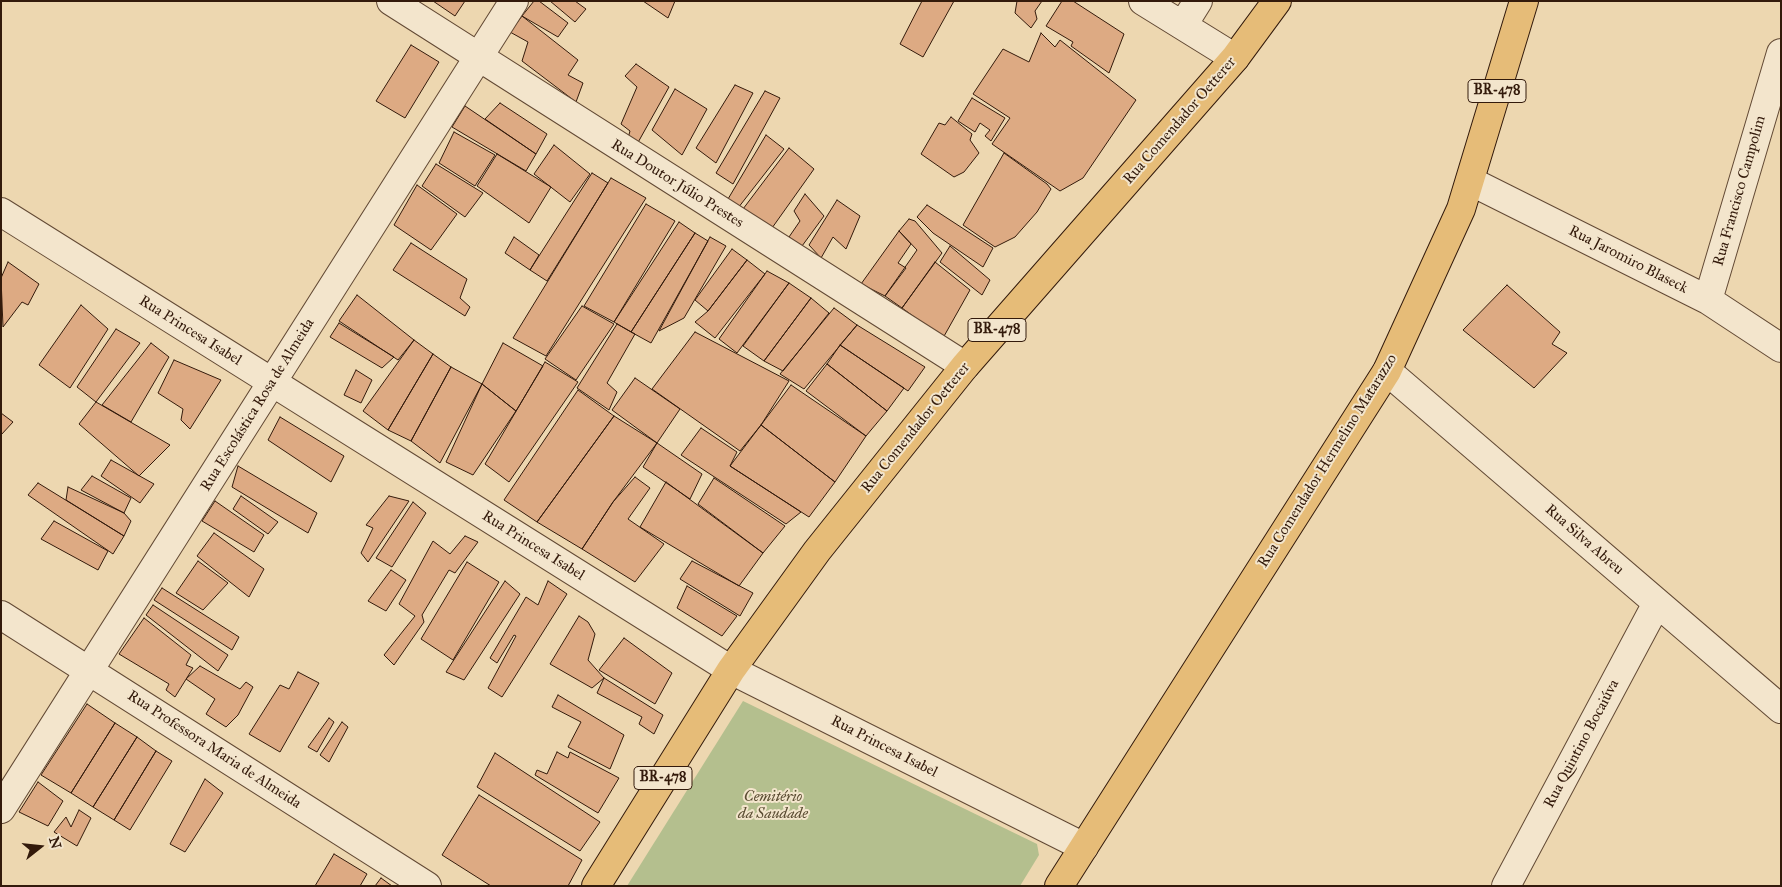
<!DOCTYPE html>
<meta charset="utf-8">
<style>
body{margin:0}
#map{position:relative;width:1782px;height:887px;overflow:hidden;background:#edd7b0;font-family:"IM FELL Great Primer",serif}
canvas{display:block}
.frame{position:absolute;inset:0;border:2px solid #331a0b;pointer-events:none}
.north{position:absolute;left:15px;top:822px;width:50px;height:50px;-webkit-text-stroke:4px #f3e5cc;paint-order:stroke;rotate:74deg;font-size:14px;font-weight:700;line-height:20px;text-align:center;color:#331a0b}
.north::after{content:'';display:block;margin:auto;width:18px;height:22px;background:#331a0b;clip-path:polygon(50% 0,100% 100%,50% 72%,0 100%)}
</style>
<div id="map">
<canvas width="1782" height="887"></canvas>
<div class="frame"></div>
<div class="north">N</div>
</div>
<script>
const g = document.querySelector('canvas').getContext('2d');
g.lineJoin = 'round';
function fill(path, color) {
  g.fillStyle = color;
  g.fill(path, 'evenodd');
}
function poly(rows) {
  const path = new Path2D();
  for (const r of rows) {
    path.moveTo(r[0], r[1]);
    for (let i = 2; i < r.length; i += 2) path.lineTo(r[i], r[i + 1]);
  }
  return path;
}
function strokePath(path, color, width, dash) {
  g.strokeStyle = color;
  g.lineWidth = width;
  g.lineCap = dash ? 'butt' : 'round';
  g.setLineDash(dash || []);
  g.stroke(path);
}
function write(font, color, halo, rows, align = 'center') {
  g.font = font + ' "IM FELL Great Primer",serif';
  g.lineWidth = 4;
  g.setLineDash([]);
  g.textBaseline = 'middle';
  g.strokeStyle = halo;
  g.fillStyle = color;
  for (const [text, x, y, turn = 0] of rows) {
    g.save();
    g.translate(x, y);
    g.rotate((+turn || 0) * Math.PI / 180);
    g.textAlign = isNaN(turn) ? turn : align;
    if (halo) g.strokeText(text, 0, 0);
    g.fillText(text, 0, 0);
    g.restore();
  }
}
fill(poly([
 [743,701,1037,844,1039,855,1020,886,627,886]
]), '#b4bf8e');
const building = poly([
 [433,1,465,1,455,16,433,1],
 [534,1,539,1,568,23,558,37,522,16,534,1],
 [550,1,575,1,586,9,575,22,550,1],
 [643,1,675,1,668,18,643,1],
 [922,1,954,1,923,57,900,44,922,1],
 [1017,1,1042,1,1035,11,1037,19,1031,28,1015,13,1017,1],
 [1062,1,1073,1,1124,34,1109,73,1071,46,1073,42,1046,26,1062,1],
 [522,16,578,60,568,75,583,83,576,102,522,61,528,42,510,32,522,16],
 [1041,33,1055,47,1060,40,1136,100,1083,178,1060,191,992,144,1010,118,973,94,1003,49,1029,62,1041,33],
 [411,45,439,62,405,118,376,101,411,45],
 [636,64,669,87,636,146,628,138,630,131,621,124,637,87,625,76,636,64],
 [735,85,753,93,716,163,696,148,735,85],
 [675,89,707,109,682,155,652,130,675,89],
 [765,91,780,98,733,184,716,173,765,91],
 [972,98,1005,118,991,141,985,136,990,130,980,123,975,132,958,121,972,98],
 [500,103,547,134,536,154,485,119,500,103],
 [465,106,536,154,526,171,452,127,465,106],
 [951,117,972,134,970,140,979,153,964,172,954,177,921,154,939,123,945,125,951,117],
 [454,132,495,155,475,186,439,163,454,132],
 [766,135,784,149,738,208,728,199,766,135],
 [554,145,590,174,570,202,534,174,554,145],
 [789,148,814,169,772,228,743,209,789,148],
 [1004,153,1047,184,1051,189,1037,212,1015,237,995,247,963,225,1004,153],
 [497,154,551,187,529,223,477,186,497,154],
 [436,164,483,193,465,217,422,186,436,164],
 [592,173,608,183,547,281,530,270,592,173],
 [611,178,646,198,546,356,513,338,611,178],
 [417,185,457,214,431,250,394,225,417,185],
 [805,194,824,216,802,246,789,237,800,221,794,211,805,194],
 [837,200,860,216,846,249,833,237,821,258,809,245,837,200],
 [646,204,675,221,614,322,584,306,646,204],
 [927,205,993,248,983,267,933,233,917,217,927,205],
 [909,219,915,221,942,253,902,308,885,296,917,250,899,231,909,219],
 [679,222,695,233,631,332,614,322,679,222],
 [899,231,911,244,898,263,906,268,885,296,861,284,899,231],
 [695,233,708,241,651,343,631,332,695,233],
 [514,237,539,255,530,270,505,253,514,237],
 [710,237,726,246,684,318,659,331,710,237],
 [411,243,467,279,460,298,470,307,465,316,393,270,411,243],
 [950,246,990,280,982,295,940,262,950,246],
 [732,249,747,260,708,311,695,300,732,249],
 [747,260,765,274,715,338,695,322,708,311,747,260],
 [8,262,39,284,28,305,22,302,3,327,1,278,8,262],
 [935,262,970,290,943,338,902,308,935,262],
 [767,271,789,283,737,353,719,339,767,271],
 [789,283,811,298,764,361,743,346,789,283],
 [1507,285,1560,332,1552,344,1567,353,1534,388,1463,330,1507,285],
 [357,295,414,340,398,360,339,321,357,295],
 [811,298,829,313,783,371,764,361,811,298],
 [81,305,108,329,70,388,39,365,81,305],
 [582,306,614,324,576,380,545,359,582,306],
 [834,308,857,325,804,389,780,374,834,308],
 [339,323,394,357,382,368,330,337,339,323],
 [617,324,635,334,607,383,617,392,609,410,577,388,617,324],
 [857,325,925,367,908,391,840,345,857,325],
 [116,329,140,343,96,402,77,387,116,329],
 [695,332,789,381,761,425,740,451,652,389,695,332],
 [414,340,433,354,388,430,363,411,414,340],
 [151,343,169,357,131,422,102,405,151,343],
 [503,343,543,366,516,411,482,384,503,343],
 [840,345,904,388,887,411,827,364,840,345],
 [433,354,451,367,411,441,388,430,433,354],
 [174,360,221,380,190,429,181,420,183,409,158,393,174,360],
 [545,362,578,382,509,482,485,464,545,362],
 [827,364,887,411,866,436,806,391,827,364],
 [451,367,482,384,440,463,411,441,451,367],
 [356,370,372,380,361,403,344,395,356,370],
 [635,378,680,409,657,443,612,410,635,378],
 [482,384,516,411,473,475,446,462,482,384],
 [791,385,866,436,835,482,761,425,791,385],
 [578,390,614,416,537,522,504,500,578,390],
 [96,402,170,445,139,476,79,424,96,402],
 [1,413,13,422,1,435,1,413],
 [614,416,657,443,613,502,582,549,537,522,614,416],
 [280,417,344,456,331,482,268,440,280,417],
 [761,425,835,482,809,517,730,466,761,425],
 [701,428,737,452,730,466,801,512,786,524,681,455,701,428],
 [657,443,702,474,690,499,643,467,657,443],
 [111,460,154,484,140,503,101,476,111,460],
 [238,466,317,513,308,533,232,487,238,466],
 [92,476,131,498,124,513,81,490,92,476],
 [635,477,650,488,628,519,664,544,635,582,582,549,613,502,635,477],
 [714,478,785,526,763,553,698,504,714,478],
 [666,482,763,553,739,586,640,527,666,482],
 [38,483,124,536,113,554,28,495,38,483],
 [68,487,124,513,131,521,124,536,66,500,68,487],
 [241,496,278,522,268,534,233,509,241,496],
 [389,496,409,501,368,562,361,553,373,528,366,525,389,496],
 [215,501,264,535,254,552,202,521,215,501],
 [413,502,426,513,392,567,376,558,413,502],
 [54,521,108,551,98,570,41,539,54,521],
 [214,533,264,569,249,597,197,556,214,533],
 [465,536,478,542,455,573,449,570,422,615,424,622,394,665,384,655,415,616,399,604,433,541,450,554,465,536],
 [198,561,228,583,203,610,176,593,198,561],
 [692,561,753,593,740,616,680,579,692,561],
 [467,562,499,582,453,660,421,639,467,562],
 [391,570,406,580,386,611,368,601,391,570],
 [505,581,520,594,464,680,446,672,505,581],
 [548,581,567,594,502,697,488,688,516,636,514,635,497,663,490,658,526,597,538,605,548,581],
 [687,586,737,616,722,636,677,608,687,586],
 [162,588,239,637,232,650,154,600,162,588],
 [153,605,228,655,218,671,146,615,153,605],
 [579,616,588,622,595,634,588,660,604,678,592,688,550,664,579,616],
 [144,618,191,655,186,665,193,668,175,697,166,690,169,684,119,654,144,618],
 [624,638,672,673,655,704,599,670,624,638],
 [200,666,240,689,246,682,253,687,238,715,226,727,206,714,215,699,186,679,200,666],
 [298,672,319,683,280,752,249,734,280,685,289,689,298,672],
 [604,678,663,715,654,734,639,724,642,717,597,693,604,678],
 [558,695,624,735,610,769,568,747,581,722,552,707,558,695],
 [87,704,115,723,71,793,41,775,87,704],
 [329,718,334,722,317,752,308,747,329,718],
 [342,722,348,727,329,762,320,755,342,722],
 [115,723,137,737,93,807,71,793,115,723],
 [137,737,156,751,114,820,93,807,137,737],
 [156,751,172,761,130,830,114,820,156,751],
 [557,752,568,758,570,752,619,778,598,813,535,775,537,770,547,774,557,752],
 [495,753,600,822,580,851,477,787,495,753],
 [205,779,223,793,185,852,170,844,205,779],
 [38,782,63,801,48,826,19,812,38,782],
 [479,795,582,860,568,886,491,886,442,855,479,795],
 [79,810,91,818,77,846,54,832,66,817,71,827,79,810],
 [334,854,367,874,360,886,315,886,334,854],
 [381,878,392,886,375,886,381,878]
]);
fill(building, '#ddaa83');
strokePath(building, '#331a0b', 1);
const minor = poly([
 [391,1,965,366],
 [1143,1,1235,58],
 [1183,25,1198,1],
 [1470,181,1708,300,1781,348],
 [1,212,731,670,1084,847],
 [1708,300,1781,53],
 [1387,371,1781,709],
 [1,615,427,886],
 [1,809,514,1],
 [1506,886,1657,603]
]);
const major = poly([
 [596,886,731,670,817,551,965,366,1235,58,1277,1],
 [1059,886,1387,371,1461,209,1524,1]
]);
strokePath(minor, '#624934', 30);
strokePath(major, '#331a0b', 30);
strokePath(minor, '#f3e5cc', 28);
strokePath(major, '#e6bc78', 28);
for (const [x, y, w] of [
 [1497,91,58],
 [997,330,58],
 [663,778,58]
]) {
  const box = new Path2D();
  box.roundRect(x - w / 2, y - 11.5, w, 23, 4);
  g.fillStyle = '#f3e5cc';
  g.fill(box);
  strokePath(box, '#331a0b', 1);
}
write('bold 14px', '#331a0b', null, [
 ["BR-478",1497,91],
 ["BR-478",997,330],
 ["BR-478",663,778]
]);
write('15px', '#331a0b', '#f3e5cc', [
 ["Rua Comendador Oetterer",1180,121,-49],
 ["Rua Doutor Júlio Prestes",677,184,32],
 ["Rua Francisco Campolim",1740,191,-74],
 ["Rua Jaromiro Blaseck",1628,260,27],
 ["Rua Princesa Isabel",190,331,32],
 ["Rua Escolástica Rosa de Almeida",258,405,-58],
 ["Rua Comendador Oetterer",916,428,-51],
 ["Rua Comendador Hermelino Matarazzo",1328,461,-58],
 ["Rua Silva Abreu",1584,540,41],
 ["Rua Princesa Isabel",533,546,32],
 ["Rua Quintino Bocaiúva",1582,744,-62],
 ["Rua Princesa Isabel",884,747,27],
 ["Rua Professora Maria de Almeida",214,750,33]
]);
write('italic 15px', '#5a4c32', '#f3e5cc', [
 ["Cemitério",773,797],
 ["da Saudade",773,814]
]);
</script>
